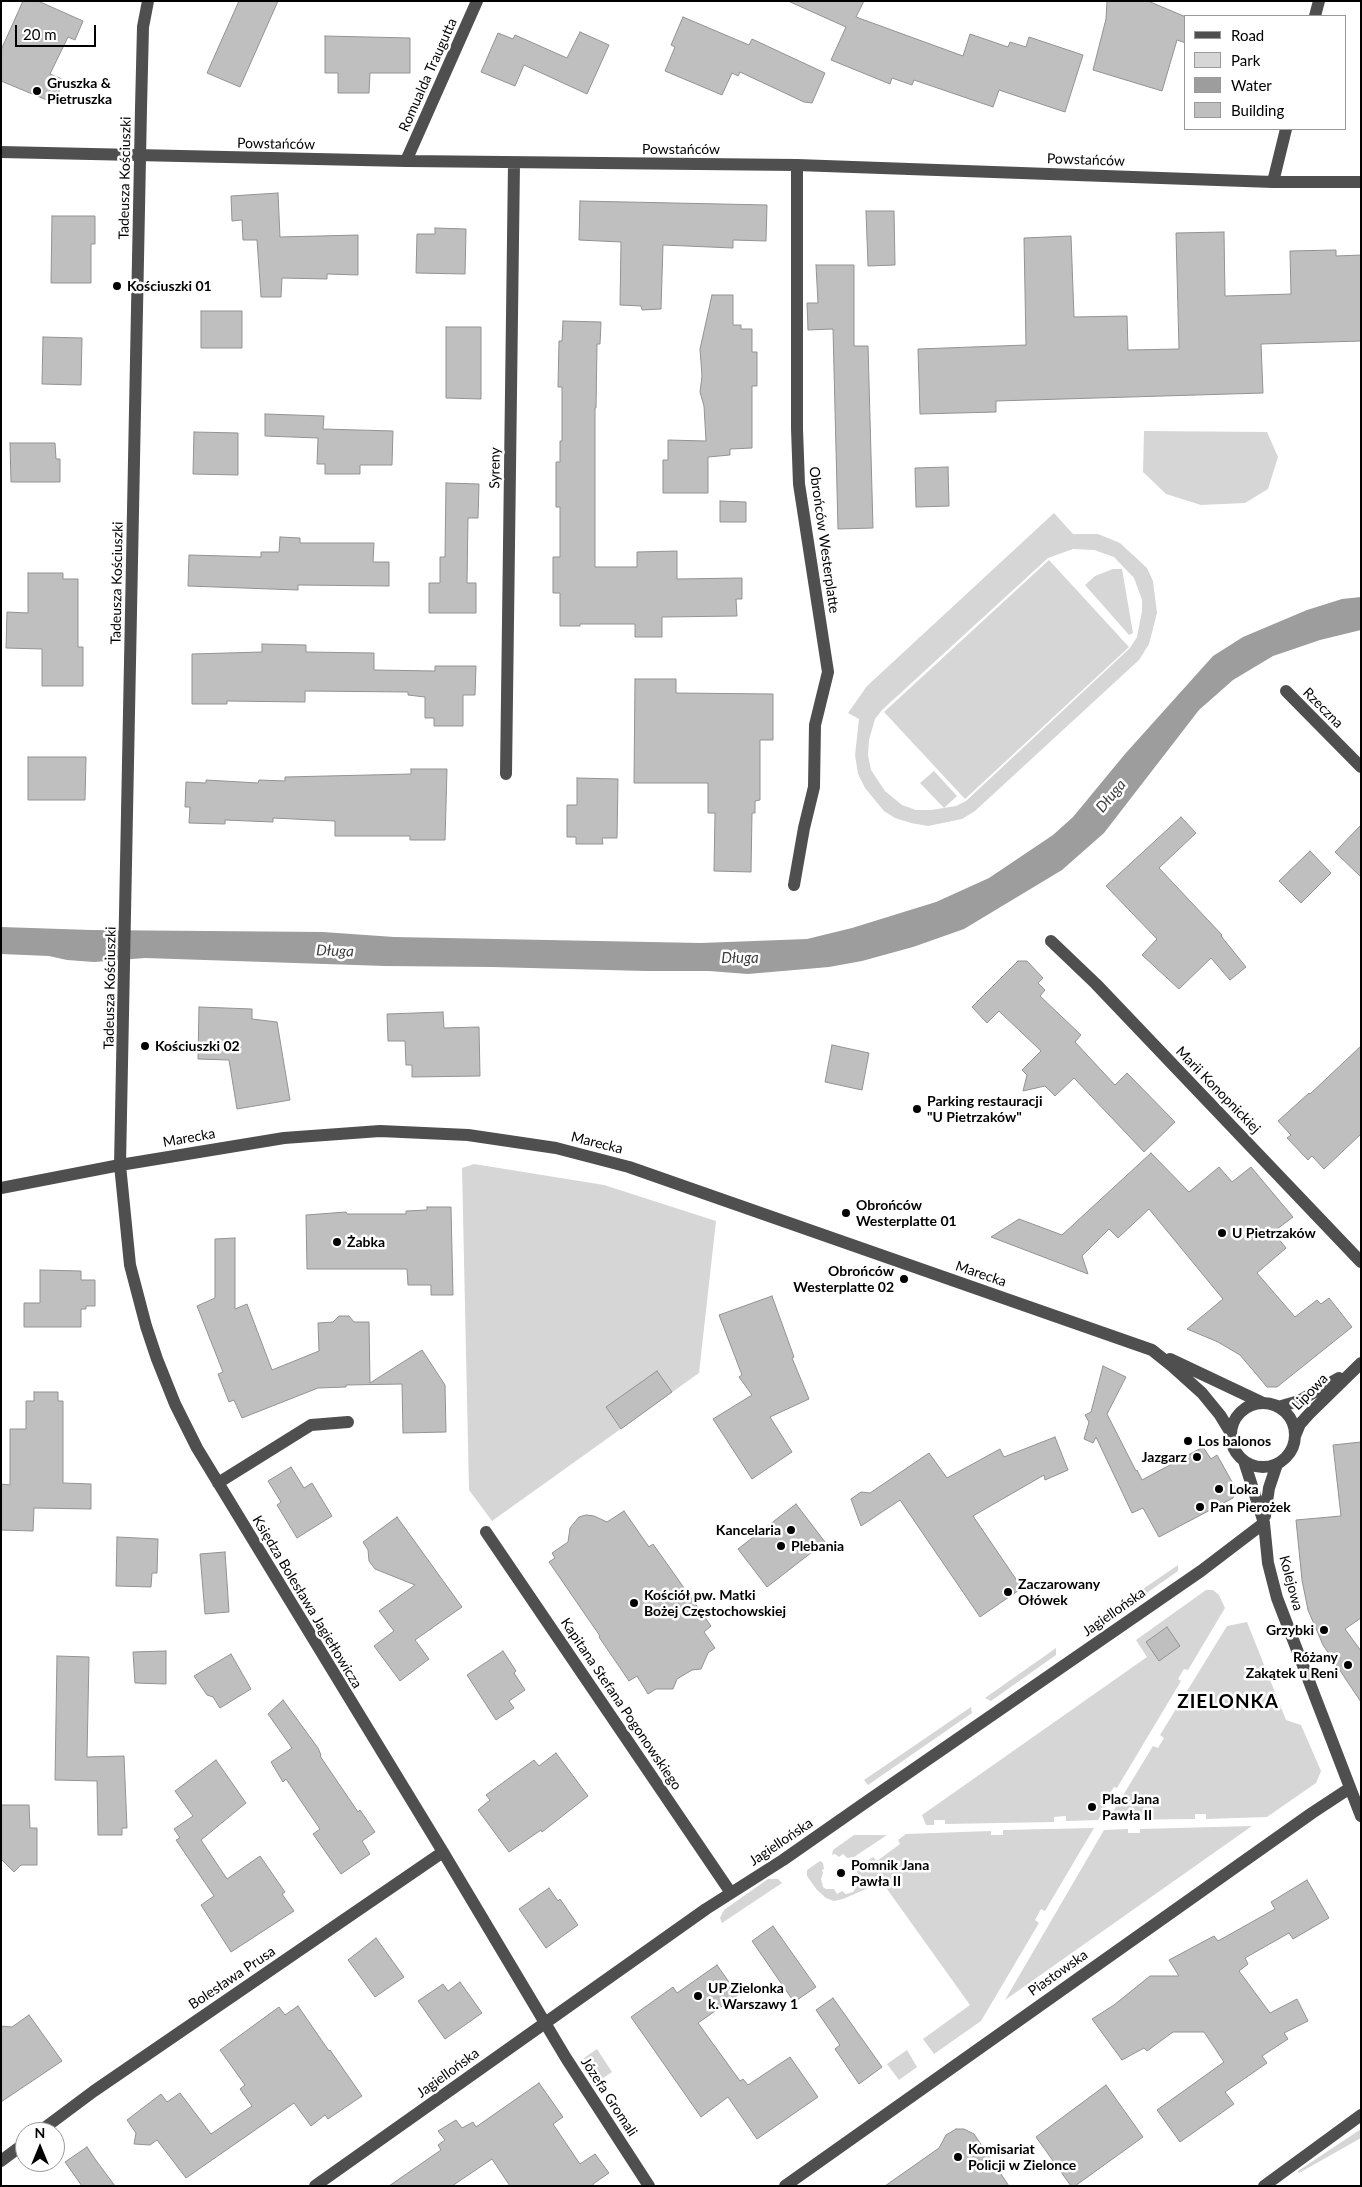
<!DOCTYPE html>
<meta charset="utf-8">
<style>
body{margin:0}
#map{position:relative;width:1362px;height:2187px;overflow:hidden;background:#fff;font-family:Lato,sans-serif}
canvas{display:block}
.frame{position:absolute;inset:0;border:2px solid #000;pointer-events:none}
.legend{position:absolute;left:1184px;top:15px;width:162px;height:115px;box-sizing:border-box;background:#fff;border:1px solid #999;margin:0;padding:6px 9px;list-style:none;font-size:15px;color:#000}
.legend li{display:flex;align-items:center;gap:10px;height:25px}
.legend b{width:25px;border:1px solid #999}
.north{position:absolute;left:15px;top:2122px;width:50px;height:50px;box-sizing:border-box;background:#fff;border:1px solid #999;border-radius:50%;rotate:0deg;font-size:14px;font-weight:700;line-height:20px;text-align:center;color:#000}
.north::after{content:'';display:block;margin:auto;width:18px;height:22px;background:#000;clip-path:polygon(50% 0,100% 100%,50% 72%,0 100%)}
.scale{position:absolute;left:15px;top:25px;width:81px;height:22px;box-sizing:border-box;border:2px solid #000;border-top:0;padding-left:6px;font-size:15px;line-height:18px;white-space:nowrap;color:#000;-webkit-text-stroke:4px #fff;paint-order:stroke}
</style>
<div id="map">
<canvas width="1362" height="2187"></canvas>
<div class="frame"></div>
<ul class="legend">
<li><b style="height:6px;background:#4f4f4f"></b>Road</li>
<li><b style="height:14px;background:#d6d6d6"></b>Park</li>
<li><b style="height:14px;background:#9d9d9d"></b>Water</li>
<li><b style="height:14px;background:#bfbfbf"></b>Building</li>
</ul>
<div class="north">N</div>
<div class="scale">20 m</div>
</div>
<script>
const g = document.querySelector('canvas').getContext('2d');
g.lineJoin = 'round';
function fill(path, color) {
  g.fillStyle = color;
  g.fill(path, 'evenodd');
}
function poly(rows) {
  const path = new Path2D();
  for (const r of rows) {
    if (r.length === 3) {
      path.moveTo(r[0] + r[2], r[1]);
      path.arc(r[0], r[1], r[2], 0, 2 * Math.PI);
      continue;
    }
    path.moveTo(r[0], r[1]);
    for (let i = 2; i < r.length; i += 2) path.lineTo(r[i], r[i + 1]);
  }
  return path;
}
function strokePath(path, color, width, dash) {
  g.strokeStyle = color;
  g.lineWidth = width;
  g.lineCap = dash ? 'butt' : 'round';
  g.setLineDash(dash || []);
  g.stroke(path);
}
function write(font, color, halo, rows, align = 'center') {
  g.font = font + ' Lato,sans-serif';
  g.lineWidth = 5;
  g.setLineDash([]);
  g.textBaseline = 'middle';
  g.strokeStyle = halo;
  g.fillStyle = color;
  for (const [text, x, y, turn = 0] of rows) {
    g.save();
    g.translate(x, y);
    g.rotate((+turn || 0) * Math.PI / 180);
    g.textAlign = isNaN(turn) ? turn : align;
    if (halo) g.strokeText(text, 0, 0);
    g.fillText(text, 0, 0);
    g.restore();
  }
}
fill(poly([
 [1144,431,1267,432,1278,457,1268,489,1245,503,1201,505,1166,494,1143,472],
 [1054,513,1073,534,1098,534,1120,543,1147,568,1153,581,1157,613,1149,644,1139,660,975,811,962,819,928,826,911,823,895,818,884,811,865,788,858,774,855,755,859,719,848,713,867,686],
 [1073,549,1094,550,1114,557,1134,578,1142,600,1142,611,1137,637,1130,648,966,801,956,806,931,810,916,810,902,805,885,791,871,770,868,755,869,740,875,719,882,710,1048,558],
 [1049,560,1129,647,965,799,884,712],
 [1113,569,1122,569,1133,633,1129,635,1085,585,1095,576],
 [934,771,957,796,944,808,920,783],
 [474,1164,604,1185,716,1221,699,1373,492,1521,469,1490,462,1168],
 [1178,1565,1178,1571,1111,1618,1105,1615],
 [1206,1590,1213,1590,1219,1595,1225,1608,1188,1670,1184,1669,1178,1679,1181,1681,1117,1788,1114,1787,1107,1798,1110,1800,1098,1820,1066,1821,1066,1816,1054,1817,1054,1822,945,1824,945,1820,934,1820,934,1825,926,1825,922,1815,1147,1657,1136,1640],
 [1247,1622,1286,1720,1301,1725,1321,1771,1316,1783,1267,1817,1206,1819,1206,1814,1195,1814,1195,1819,1108,1820,1153,1746,1158,1748,1164,1738,1160,1735,1227,1626],
 [1056,1648,1056,1655,991,1701,985,1698],
 [971,1707,972,1713,868,1785,864,1780],
 [1252,1826,1005,2000,1104,1830,1128,1829,1128,1833,1140,1833,1140,1829],
 [1094,1828,1045,1911,1041,1909,1035,1920,1039,1923,981,2021,934,2054,923,2039,970,2005,882,1882,843,1899,834,1901,826,1898,817,1890,807,1876,807,1870,820,1861,823,1863,824,1869,822,1870,823,1873,821,1879,823,1887,826,1889,834,1889,837,1894,842,1891,846,1894,853,1892,857,1886,857,1881,861,1878,857,1872,860,1866,873,1857,877,1861,900,1844,898,1840,906,1834,991,1831,991,1835,1003,1835,1003,1830],
 [854,1835,887,1835,854,1857,847,1858,843,1854,839,1857,835,1854,832,1855,833,1850],
 [768,1879,778,1879,782,1883,722,1923,720,1918,724,1910],
 [597,2049,612,2072,599,2081,584,2058],
 [907,2050,917,2067,899,2080,887,2064],
 [1361,2129,1361,2138,1299,2173,1298,2171]
]), '#d6d6d6');
fill(poly([
 [1361,597,1361,630,1320,640,1273,656,1233,680,1199,710,1104,833,1062,870,964,929,913,947,862,961,829,967,748,974,709,971,646,971,492,967,385,966,145,958,94,962,67,960,49,956,1,954,1,927,91,930,323,932,394,937,701,943,807,939,852,928,936,902,989,878,1053,835,1073,817,1125,754,1213,656,1243,637,1307,610,1342,599]
]), '#9d9d9d');
const building = poly([
 [23,1,38,1,83,21,75,40,68,37,50,74,64,80,54,103,1,81,1,50,23,1],
 [239,1,278,1,240,87,207,73,239,1],
 [788,1,864,1,856,17,963,56,970,34,1008,47,1010,42,1026,47,1029,37,1083,55,1065,112,999,90,993,107,914,80,912,85,892,78,890,84,831,60,846,27,788,1],
 [1107,1,1148,1,1186,17,1186,43,1177,40,1162,91,1093,70,1106,19,1107,1],
 [683,17,749,45,752,39,825,73,812,103,804,102,740,72,738,76,732,73,722,95,665,71,675,47,671,45,683,17],
 [580,32,609,45,587,94,524,65,515,86,481,72,498,33,513,39,515,35,567,58,580,32],
 [325,36,410,38,410,73,370,73,369,93,338,93,338,73,325,73,325,36],
 [278,193,280,237,358,235,358,275,327,274,327,279,282,278,281,297,261,297,257,240,243,240,242,220,232,221,231,196,278,193],
 [580,201,767,205,766,241,733,240,733,248,663,245,661,309,642,310,641,306,620,305,621,242,579,240,580,201],
 [866,211,894,211,895,265,868,266,866,211],
 [52,216,95,216,95,244,91,244,91,283,51,283,52,216],
 [435,228,466,229,465,274,416,273,417,234,435,234,435,228],
 [1224,232,1225,296,1291,294,1290,251,1336,250,1336,256,1361,255,1361,341,1261,344,1263,393,996,401,996,412,920,414,918,349,1026,345,1024,238,1071,236,1074,317,1127,316,1128,350,1179,349,1176,233,1224,232],
 [816,265,854,265,854,346,868,346,873,528,838,529,833,329,808,330,807,303,818,303,816,265],
 [712,295,733,295,733,325,741,325,741,329,752,329,752,352,757,352,757,386,752,386,752,448,730,449,730,455,708,457,708,493,663,493,663,460,668,460,668,440,706,441,704,406,700,392,702,376,700,349,712,295],
 [201,311,242,311,242,348,201,348,201,311],
 [563,321,601,322,600,344,597,344,596,408,595,408,595,567,637,567,637,552,677,551,677,579,742,578,742,599,736,599,737,616,662,617,662,637,635,637,635,624,580,624,580,626,560,626,560,593,553,593,553,557,560,557,560,507,556,507,556,462,560,462,560,441,562,441,562,387,558,387,559,341,562,341,563,321],
 [446,327,481,327,481,399,446,398,446,327],
 [43,337,82,338,81,385,42,384,43,337],
 [265,414,324,416,323,429,393,431,392,465,360,465,360,474,325,474,325,464,317,464,318,438,265,436,265,414],
 [194,432,238,433,238,475,193,474,194,432],
 [10,443,55,443,56,459,60,459,60,482,11,482,10,443],
 [948,467,949,506,916,507,915,468,948,467],
 [446,483,479,484,478,518,468,518,467,583,476,583,476,613,429,613,429,583,440,583,440,557,445,557,446,483],
 [720,501,746,502,746,522,720,522,720,501],
 [280,537,300,538,300,543,374,543,373,562,389,562,389,586,298,585,298,590,188,586,189,555,261,557,261,552,279,552,280,537],
 [28,573,63,573,63,579,78,579,78,647,83,647,83,686,42,686,42,649,6,648,7,612,28,613,28,573],
 [262,644,306,645,306,652,374,653,374,670,435,671,435,666,476,666,475,695,463,695,463,726,434,726,434,718,425,718,425,697,408,695,408,692,305,691,305,702,227,701,227,704,192,704,192,654,262,652,262,644],
 [635,679,676,679,676,693,773,694,773,740,760,740,760,800,755,801,755,813,752,813,751,872,714,871,715,813,708,813,708,783,634,783,635,679],
 [28,757,86,757,85,800,28,800,28,757],
 [411,769,447,769,445,840,410,840,410,836,335,836,335,821,273,818,273,822,225,820,225,824,189,823,190,807,185,807,186,782,206,783,206,780,258,783,259,780,285,781,285,777,411,774,411,769],
 [577,778,618,779,617,838,602,838,603,844,576,844,576,837,567,837,567,805,577,805,577,778],
 [1181,817,1196,833,1159,868,1222,935,1221,936,1246,967,1230,980,1211,958,1179,989,1142,955,1157,939,1106,886,1181,817],
 [1361,825,1361,877,1335,852,1361,825],
 [1310,851,1331,873,1301,903,1279,881,1310,851],
 [1018,961,1027,961,1043,978,1038,983,1045,990,1040,996,1081,1035,1075,1042,1115,1085,1127,1073,1175,1122,1144,1152,1074,1078,1055,1096,1045,1086,1023,1091,1027,1075,1022,1070,1041,1051,999,1011,987,1023,972,1007,1018,961],
 [199,1007,252,1009,252,1019,277,1022,290,1100,237,1109,229,1060,198,1059,199,1007],
 [443,1012,444,1028,479,1027,480,1076,412,1077,412,1065,406,1065,405,1041,388,1041,387,1014,443,1012],
 [832,1045,869,1053,862,1090,825,1082,832,1045],
 [1361,1046,1361,1134,1324,1169,1312,1156,1308,1160,1287,1138,1291,1135,1278,1121,1309,1093,1310,1094,1361,1046],
 [1151,1153,1189,1192,1219,1167,1232,1182,1251,1167,1293,1217,1273,1232,1286,1248,1257,1273,1295,1317,1317,1300,1321,1304,1329,1298,1352,1327,1277,1387,1267,1387,1240,1355,1218,1342,1187,1329,1223,1299,1149,1209,1118,1238,1109,1229,1082,1256,1088,1274,991,1237,1019,1219,1062,1235,1151,1153],
 [427,1207,451,1207,453,1295,431,1295,431,1285,408,1285,407,1269,307,1269,306,1215,346,1212,347,1214,406,1214,406,1211,427,1210,427,1207],
 [235,1238,235,1309,247,1304,272,1370,319,1351,318,1323,333,1322,339,1316,349,1316,354,1322,369,1322,370,1383,422,1350,445,1385,446,1432,403,1433,402,1384,346,1385,346,1387,318,1388,242,1418,234,1400,229,1402,218,1374,223,1372,197,1306,215,1298,215,1239,235,1238],
 [40,1270,81,1271,81,1280,95,1280,95,1306,86,1306,86,1309,81,1309,81,1327,24,1327,24,1303,40,1303,40,1270],
 [772,1296,794,1357,792,1358,809,1399,770,1417,792,1452,752,1479,713,1419,752,1395,739,1377,742,1375,719,1315,772,1296],
 [1103,1366,1126,1377,1107,1414,1136,1471,1137,1470,1142,1480,1203,1447,1211,1459,1217,1455,1236,1489,1233,1498,1159,1537,1143,1508,1132,1513,1096,1437,1093,1443,1084,1439,1089,1422,1085,1415,1091,1412,1103,1366],
 [657,1371,672,1392,621,1429,606,1407,657,1371],
 [34,1392,58,1392,58,1401,63,1401,63,1483,91,1484,91,1509,34,1508,33,1531,1,1530,1,1484,10,1485,10,1429,26,1429,26,1401,34,1401,34,1392],
 [1055,1437,1068,1470,1045,1480,1044,1475,973,1516,1022,1588,980,1617,900,1500,861,1526,851,1499,861,1492,870,1493,929,1453,947,1478,1000,1449,1004,1457,1055,1437],
 [1361,1442,1361,1618,1345,1629,1361,1651,1361,1702,1323,1645,1308,1610,1302,1580,1296,1520,1341,1516,1333,1445,1361,1442],
 [291,1467,304,1488,312,1483,332,1516,297,1538,277,1505,281,1502,268,1481,291,1467],
 [796,1504,825,1542,767,1587,738,1549,796,1504],
 [624,1511,649,1547,653,1544,711,1626,704,1632,715,1648,708,1653,701,1669,692,1670,677,1679,673,1689,656,1689,648,1694,637,1676,629,1681,599,1637,600,1636,549,1562,555,1558,552,1553,568,1542,570,1528,579,1517,586,1515,594,1516,607,1522,624,1511],
 [397,1517,462,1607,415,1640,429,1659,400,1681,374,1646,394,1631,379,1611,415,1585,375,1569,369,1561,368,1550,363,1542,397,1517],
 [117,1537,158,1539,157,1573,152,1573,151,1587,116,1586,117,1537],
 [225,1552,229,1612,205,1614,200,1554,225,1552],
 [1167,1627,1180,1646,1159,1661,1146,1642,1167,1627],
 [166,1651,166,1684,135,1683,133,1652,166,1651],
 [503,1651,516,1671,514,1673,525,1690,509,1701,514,1708,496,1720,467,1675,503,1651],
 [231,1654,251,1689,220,1708,213,1697,207,1695,194,1676,231,1654],
 [57,1656,89,1657,87,1757,124,1756,127,1828,122,1828,122,1835,98,1835,97,1781,55,1780,57,1656],
 [283,1700,318,1748,321,1755,320,1756,358,1812,360,1810,375,1832,362,1841,370,1854,341,1874,313,1834,320,1829,286,1779,283,1782,271,1762,292,1748,268,1714,283,1700],
 [556,1753,588,1796,542,1832,541,1830,509,1852,478,1810,490,1800,486,1795,534,1760,539,1766,556,1753],
 [216,1760,246,1803,201,1840,227,1879,260,1856,285,1892,282,1894,294,1911,231,1952,201,1905,214,1896,176,1840,180,1838,174,1829,193,1816,175,1791,216,1760],
 [1,1805,29,1805,30,1828,37,1828,37,1865,21,1865,14,1872,1,1859,1,1805],
 [1307,1880,1329,1918,1293,1939,1289,1933,1245,1958,1248,1964,1239,1971,1270,2013,1297,1999,1308,2021,1284,2033,1288,2039,1262,2056,1267,2063,1225,2092,1234,2104,1180,2142,1157,2110,1224,2062,1204,2032,1173,2032,1147,2051,1144,2048,1122,2060,1092,2019,1114,2005,1150,1976,1179,1976,1169,1960,1214,1936,1218,1941,1275,1909,1271,1902,1307,1880],
 [549,1888,558,1901,560,1899,578,1925,546,1948,519,1909,549,1888],
 [773,1926,816,1987,794,2002,752,1941,773,1926],
 [376,1938,404,1977,375,1997,348,1960,376,1938],
 [717,1965,738,1995,698,2023,740,2081,743,2079,748,2085,790,2057,818,2097,757,2139,728,2097,701,2117,631,2017,673,1987,677,1993,717,1965],
 [460,1982,482,2013,445,2039,418,2001,443,1984,448,1991,460,1982],
 [833,1998,882,2067,859,2084,835,2049,840,2045,816,2010,833,1998],
 [298,2006,329,2051,330,2050,362,2096,328,2119,325,2115,311,2126,294,2103,186,2178,157,2140,150,2145,134,2144,136,2133,127,2120,161,2094,167,2102,180,2093,211,2134,252,2106,240,2089,245,2085,220,2050,279,2007,285,2015,298,2006],
 [29,2015,62,2061,1,2102,1,2026,12,2027,29,2015],
 [539,2083,563,2117,553,2124,580,2164,595,2154,609,2173,593,2184,594,2186,510,2186,492,2159,452,2186,389,2186,441,2150,438,2145,445,2140,438,2131,456,2120,462,2128,473,2122,476,2127,539,2083],
 [1106,2085,1143,2137,1075,2186,1071,2186,1036,2137,1106,2085],
 [956,2129,964,2129,974,2134,1009,2186,885,2186,939,2148,946,2135,956,2129],
 [87,2147,95,2159,115,2186,82,2186,65,2162,87,2147]
]);
fill(building, '#bfbfbf');
strokePath(building, '#939393', 1);
strokePath(poly([
 [148,1,143,27,141,108,120,1165,130,1265,146,1326,157,1359,175,1404,197,1448,443,1852,566,2058,649,2186],
 [1315,16,1319,1],
 [1,152,406,161,797,165,1273,182,1361,182],
 [406,161,477,1],
 [1273,182,1286,129],
 [1286,691,1361,767],
 [506,774,514,163],
 [794,885,804,828,814,787,815,725,828,672,799,484,797,429,797,165],
 [1051,941,1096,984,1361,1262],
 [1,1188,120,1165,284,1138,380,1131,468,1135,556,1148,629,1167,1152,1350,1172,1366,1202,1393,1220,1415,1231,1433],
 [1170,1359,1263,1403],
 [1263,1435,32],
 [1278,1407,1299,1401,1339,1378],
 [1295,1436,1300,1424,1309,1414,1361,1363],
 [1244,1461,1264,1523,1268,1563,1277,1598,1361,1816],
 [218,1483,311,1425,348,1422],
 [1265,1516,1269,1488,1277,1464],
 [486,1532,731,1893],
 [39,2132,94,2091,443,1852],
 [1,2161,25,2143],
 [315,2186,706,1909,783,1860,869,1800,1201,1571,1264,1523],
 [785,2186,1312,1813,1350,1788],
 [1264,2186,1361,2115]
]), '#4f4f4f', 12);
for (const [x, y, r, color] of [
 [37,91,5,"#000"],
 [117,286,5,"#000"],
 [145,1046,5,"#000"],
 [917,1109,5,"#000"],
 [846,1213,5,"#000"],
 [1222,1233,5,"#000"],
 [337,1242,5,"#000"],
 [904,1279,5,"#000"],
 [1188,1441,5,"#000"],
 [1197,1457,5,"#000"],
 [1219,1489,5,"#000"],
 [1200,1507,5,"#000"],
 [791,1530,5,"#000"],
 [781,1546,5,"#000"],
 [1008,1592,5,"#000"],
 [634,1603,5,"#000"],
 [1324,1630,5,"#000"],
 [1348,1665,5,"#000"],
 [1092,1807,5,"#000"],
 [841,1873,5,"#000"],
 [698,1996,5,"#000"],
 [958,2157,5,"#000"]
]) {
  const dot = new Path2D();
  dot.arc(x, y, r, 0, 2 * Math.PI);
  g.fillStyle = color;
  g.fill(dot);
  strokePath(dot, '#fff', 2);
}
write('14px', '#000', '#fff', [
 ["Romualda Traugutta",428,75,-66],
 ["Powstańców",276,144,1],
 ["Powstańców",681,149],
 ["Powstańców",1086,160,2],
 ["Tadeusza Kościuszki",125,178,-89],
 ["Syreny",495,468,-89],
 ["Obrońców Westerplatte",824,540,82],
 ["Tadeusza Kościuszki",117,583,-89],
 ["Rzeczna",1323,708,45],
 ["Tadeusza Kościuszki",110,988,-89],
 ["Marii Konopnickiej",1218,1090,46],
 ["Marecka",189,1138,-10],
 ["Marecka",597,1143,14],
 ["Marecka",981,1274,19],
 ["Lipowa",1310,1392,-46],
 ["Kolejowa",1291,1583,75],
 ["Księdza Bolesława Jagiełłowicza",307,1602,59],
 ["Jagiellońska",1114,1612,-35],
 ["Kapitana Stefana Pogonowskiego",621,1704,56],
 ["Jagiellońska",781,1842,-34],
 ["Piastowska",1058,1973,-35],
 ["Bolesława Prusa",232,1978,-34],
 ["Jagiellońska",448,2073,-36],
 ["Józefa Gromali",609,2097,57]
]);
write('bold 14px', '#000', '#fff', [
 ["Gruszka &",47,83],
 ["Pietruszka",47,99],
 ["Kościuszki 01",127,286],
 ["Kościuszki 02",155,1046],
 ["Parking restauracji",927,1101],
 ["\"U Pietrzaków\"",927,1117],
 ["Obrońców",856,1205],
 ["Westerplatte 01",856,1221],
 ["U Pietrzaków",1232,1233],
 ["Żabka",347,1242],
 ["Obrońców",894,1271,"right"],
 ["Westerplatte 02",894,1287,"right"],
 ["Los balonos",1198,1441],
 ["Jazgarz",1187,1457,"right"],
 ["Loka",1229,1489],
 ["Pan Pierożek",1210,1507],
 ["Kancelaria",781,1530,"right"],
 ["Plebania",791,1546],
 ["Zaczarowany",1018,1584],
 ["Ołówek",1018,1600],
 ["Kościół pw. Matki",644,1595],
 ["Bożej Częstochowskiej",644,1611],
 ["Grzybki",1314,1630,"right"],
 ["Różany",1338,1657,"right"],
 ["Zakątek u Reni",1338,1673,"right"],
 ["Plac Jana",1102,1799],
 ["Pawła II",1102,1815],
 ["Pomnik Jana",851,1865],
 ["Pawła II",851,1881],
 ["UP Zielonka",708,1988],
 ["k. Warszawy 1",708,2004],
 ["Komisariat",968,2149],
 ["Policji w Zielonce",968,2165]
], 'left');
write('italic 15px', '#3e3e3e', '#fff', [
 ["Długa",1111,796,-50],
 ["Długa",335,951,2],
 ["Długa",740,958]
]);
g.letterSpacing = '1px';
write('bold 19px', '#000', '#fff', [
 ["ZIELONKA",1228,1702]
]);
g.letterSpacing = '0px';
</script>
